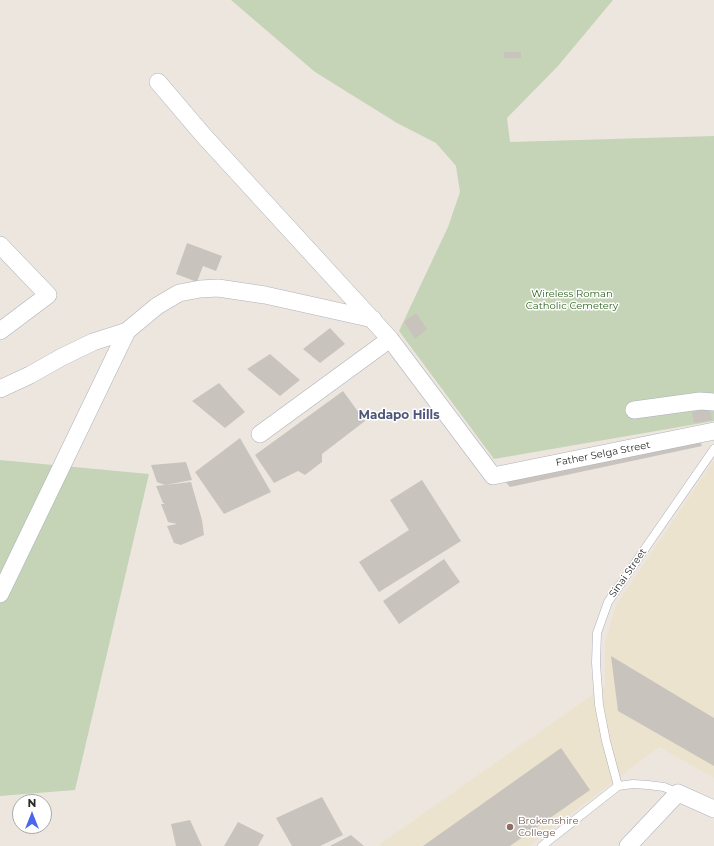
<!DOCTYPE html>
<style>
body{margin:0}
#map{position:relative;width:714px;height:846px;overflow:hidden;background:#ece6df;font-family:Montserrat,sans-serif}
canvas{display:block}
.north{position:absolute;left:12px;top:794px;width:40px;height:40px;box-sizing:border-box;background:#fff;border:1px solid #aaa;border-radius:50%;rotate:0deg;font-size:11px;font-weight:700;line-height:16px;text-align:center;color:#2b2b2b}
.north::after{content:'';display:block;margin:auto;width:14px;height:18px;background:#4b68ed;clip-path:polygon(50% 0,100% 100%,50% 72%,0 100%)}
</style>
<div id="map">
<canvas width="714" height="846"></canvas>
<div class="north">N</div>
</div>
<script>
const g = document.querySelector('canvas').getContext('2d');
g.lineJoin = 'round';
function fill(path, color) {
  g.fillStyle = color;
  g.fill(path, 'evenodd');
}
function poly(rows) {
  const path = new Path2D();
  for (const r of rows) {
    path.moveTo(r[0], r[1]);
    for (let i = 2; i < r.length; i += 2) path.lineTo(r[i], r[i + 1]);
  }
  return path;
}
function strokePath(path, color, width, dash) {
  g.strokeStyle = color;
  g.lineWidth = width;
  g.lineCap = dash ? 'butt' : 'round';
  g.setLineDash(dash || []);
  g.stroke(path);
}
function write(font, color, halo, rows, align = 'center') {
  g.font = font + ' Montserrat,sans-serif';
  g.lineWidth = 3;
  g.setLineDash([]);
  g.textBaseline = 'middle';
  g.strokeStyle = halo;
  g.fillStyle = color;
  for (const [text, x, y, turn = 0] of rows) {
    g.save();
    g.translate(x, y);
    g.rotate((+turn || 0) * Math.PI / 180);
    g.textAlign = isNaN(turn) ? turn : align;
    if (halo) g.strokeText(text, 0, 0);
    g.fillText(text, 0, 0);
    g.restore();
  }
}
fill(poly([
 [714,460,714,778,659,747,529,846,381,846,380,844,605,686,605,642,616,605]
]), '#ece3cf');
fill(poly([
 [231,0,613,0,558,66,507,118,510,142,714,136,714,421,494,459,399,331,448,227,460,192,456,166,436,143,397,123,315,72],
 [0,460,149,474,75,790,0,796]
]), '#c5d4b7');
fill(poly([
 [504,52,521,52,521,58,504,58],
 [187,243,222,256,216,271,203,266,197,282,176,274],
 [416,313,427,329,415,339,404,322],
 [330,328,345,344,320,363,303,349],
 [270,354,300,380,280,396,247,369],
 [219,383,245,412,225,428,192,401],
 [343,391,365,421,322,454,322,462,305,475,298,471,274,483,255,455],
 [710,409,712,420,694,423,692,412],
 [240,438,271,492,224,514,195,472],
 [699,438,702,446,510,487,504,480],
 [186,462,192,480,165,485,157,482,151,465],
 [422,480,461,541,379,592,359,562,409,530,390,500],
 [191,482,202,520,204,535,181,545,174,543,167,526,177,524,168,522,161,504,165,504,163,503,156,486],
 [444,559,460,582,399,624,383,601],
 [611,656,714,718,714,766,618,711],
 [561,748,590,790,510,846,423,846],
 [322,797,343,835,320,846,292,846,276,818],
 [190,820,202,846,176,846,171,824],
 [238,822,264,835,258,846,224,846],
 [351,835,364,846,330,846]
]), '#c8c4bd');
const lane = poly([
 [618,786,606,741,599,705,596,663,597,633,608,602,714,449],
 [618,786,633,784,648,785,664,787,678,793],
 [542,846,618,786]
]);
const street = poly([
 [158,82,204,136,390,339,493,476,714,431],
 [0,245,48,295,0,331],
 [0,389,30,375,62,357,93,342,127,331,157,306,179,293,200,289,218,288,265,295,373,319],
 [634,410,700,401,714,402],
 [260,434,390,339],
 [0,594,127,331],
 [628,846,678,793,714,809]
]);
strokePath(lane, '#afb1bb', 9);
strokePath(street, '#afb1bb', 18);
strokePath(lane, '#fff', 8);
strokePath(street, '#fff', 17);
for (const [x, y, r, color] of [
 [510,827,4,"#8d6e63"]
]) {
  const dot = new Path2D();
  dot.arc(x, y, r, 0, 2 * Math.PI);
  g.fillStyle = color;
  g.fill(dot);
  strokePath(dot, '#fff', 1.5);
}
write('10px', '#2d6420', '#fff', [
 ["Wireless Roman",572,294],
 ["Catholic Cemetery",572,306]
]);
write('10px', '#2b2b2b', '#fff', [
 ["Father Selga Street",603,454,-11],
 ["Sinai Street",628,573,-55]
]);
write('10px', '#785e54', '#fff', [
 ["Brokenshire",518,821],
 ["College",518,833]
], 'left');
write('bold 12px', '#4f5679', '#fff', [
 ["Madapo Hills",399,415]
]);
</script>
